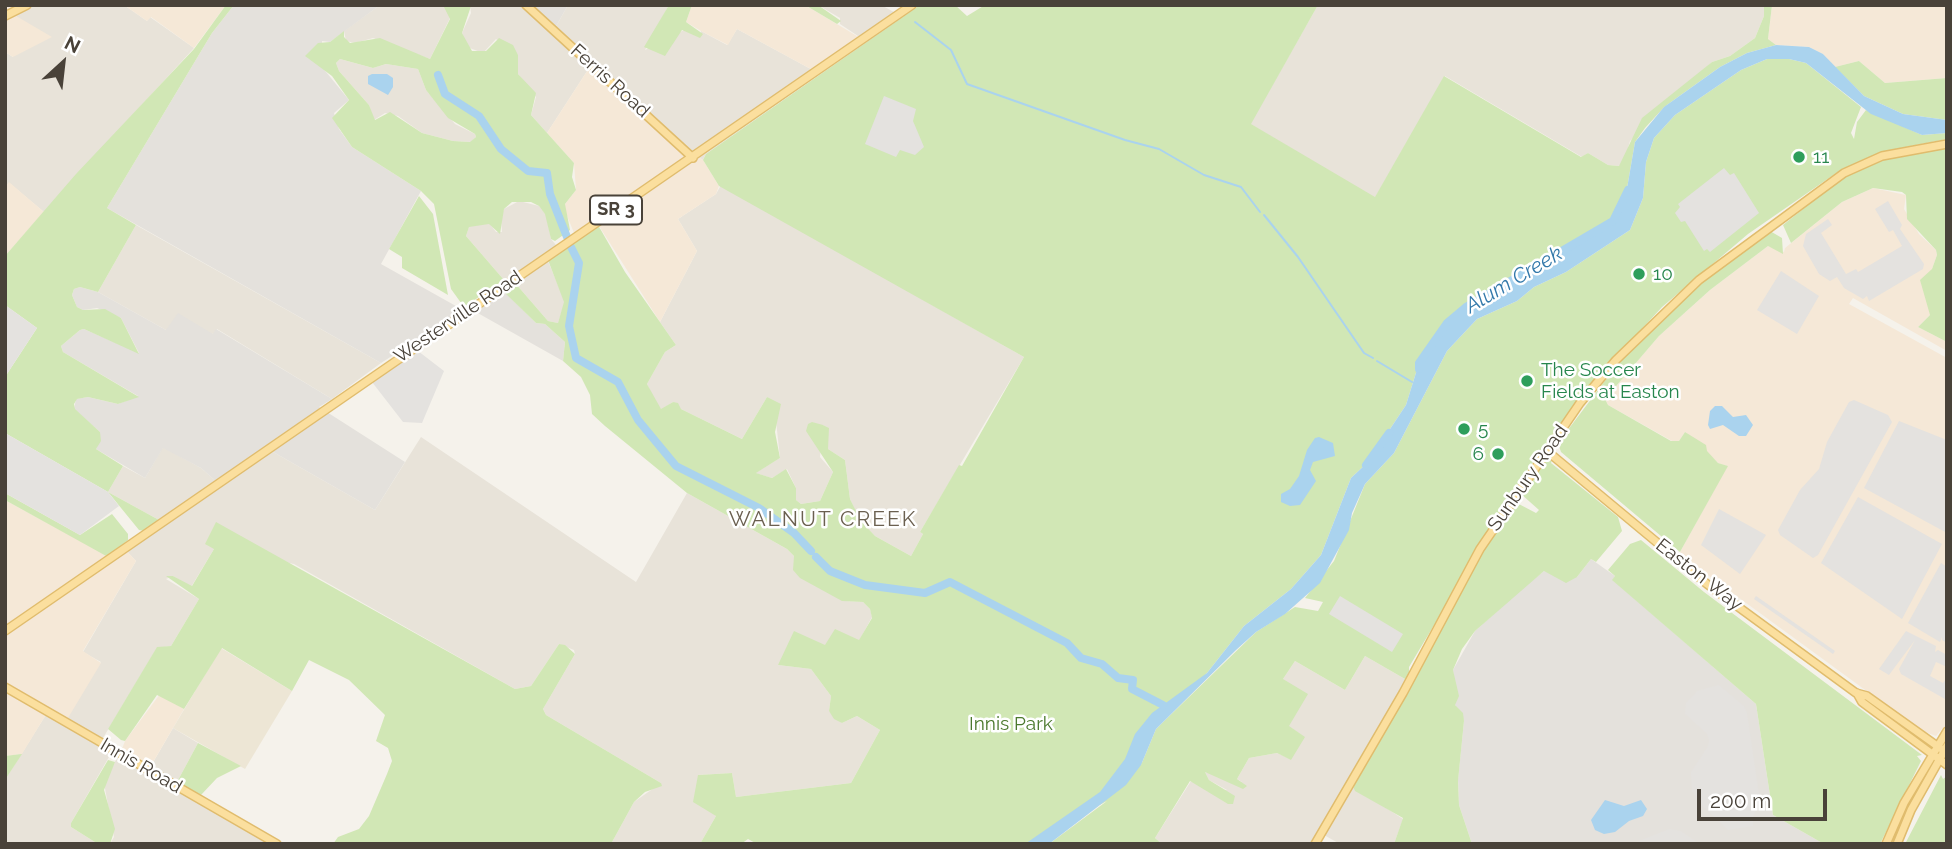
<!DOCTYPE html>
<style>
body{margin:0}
#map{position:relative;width:1952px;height:849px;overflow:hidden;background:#f5f2eb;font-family:Raleway,sans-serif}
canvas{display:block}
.frame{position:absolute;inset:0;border:7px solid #494239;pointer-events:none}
.north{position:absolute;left:28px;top:28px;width:70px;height:70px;-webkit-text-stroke:5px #fff;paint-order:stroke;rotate:27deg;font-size:19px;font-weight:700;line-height:28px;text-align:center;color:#494239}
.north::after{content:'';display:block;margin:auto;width:24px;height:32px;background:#494239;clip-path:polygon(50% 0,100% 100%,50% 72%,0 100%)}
.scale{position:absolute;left:1697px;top:789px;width:130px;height:32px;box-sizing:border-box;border:4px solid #494239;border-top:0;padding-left:9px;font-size:21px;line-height:24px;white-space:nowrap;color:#494239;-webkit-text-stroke:5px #fff;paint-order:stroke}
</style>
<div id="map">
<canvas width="1952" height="849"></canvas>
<div class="frame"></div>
<div class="north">N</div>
<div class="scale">200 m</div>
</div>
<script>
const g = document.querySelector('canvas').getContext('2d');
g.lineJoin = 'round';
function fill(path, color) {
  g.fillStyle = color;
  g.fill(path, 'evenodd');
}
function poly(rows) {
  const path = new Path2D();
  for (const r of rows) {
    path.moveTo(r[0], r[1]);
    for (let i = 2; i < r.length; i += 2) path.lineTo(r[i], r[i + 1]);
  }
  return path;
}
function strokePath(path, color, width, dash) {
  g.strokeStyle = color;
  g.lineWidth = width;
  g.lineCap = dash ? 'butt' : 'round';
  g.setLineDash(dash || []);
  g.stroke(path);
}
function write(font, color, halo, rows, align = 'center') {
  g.font = font + ' Raleway,sans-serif';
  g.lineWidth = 5;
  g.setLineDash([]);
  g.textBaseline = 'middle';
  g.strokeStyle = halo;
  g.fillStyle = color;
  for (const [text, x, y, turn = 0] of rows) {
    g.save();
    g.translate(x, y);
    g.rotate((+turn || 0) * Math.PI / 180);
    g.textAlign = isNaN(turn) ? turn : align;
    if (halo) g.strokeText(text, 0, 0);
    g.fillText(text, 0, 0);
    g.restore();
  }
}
fill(poly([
 [22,5,124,5,147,21,150,17,194,48,44,212,9,183,5,187,5,52,13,57,10,13],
 [380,5,443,5,446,8,450,18,430,59,373,38,355,43,346,41,344,31],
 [470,5,527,5,554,30,568,5,669,5,645,50,684,30,700,37,701,31,727,45,737,29,820,74,706,154,703,160,686,149,591,65,547,133,531,115,536,97,518,74,518,55,496,39,483,53,467,47,462,33,471,13],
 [818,5,881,5,903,17,867,42,840,24,840,18],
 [1318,5,1764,5,1764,16,1755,38,1730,56,1712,62,1630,141,1624,162,1619,166,1608,165,1588,153,1582,157,1445,76,1375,198,1250,124],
 [340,59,373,68,386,64,418,69,426,90,455,124,475,134,476,137,471,142,453,141,422,133,398,116,385,113,374,120,369,105,339,71,336,63],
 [721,185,1024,357,920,532,923,534,911,556,875,536,861,522,850,499,845,460,828,449,828,428,823,425,820,457,833,472,820,501,801,504,796,500,796,488,787,469,772,478,755,473,780,458,776,421,767,397,742,439,681,409,673,402,661,410,655,401,647,384,665,352,676,345,660,322,697,251,678,219,716,194],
 [519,201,539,206,546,214,551,239,561,251,548,261,565,302,558,323,548,321,516,284,504,280,466,236,469,226,482,223,490,224,496,232,502,232,501,216,504,209],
 [136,225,381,363,332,399,217,329,214,334,166,330,98,292],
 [421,437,636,582,687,493,787,549,794,556,794,570,846,601,863,602,870,609,872,617,859,641,825,645,778,665,811,669,831,696,829,711,842,723,857,716,880,730,851,783,736,797,732,773,698,775,716,816,700,844,611,844,634,802,661,783,546,715,543,709,575,654,574,650,559,644,531,686,515,689,294,564,214,549,191,587,173,576,166,579,199,599,171,646,157,648,100,743,113,750,71,823,71,827,98,844,5,844,5,780,47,713,101,662,83,652,136,561,122,546,159,520,108,492,123,466,145,478,163,447,201,468,219,484,268,449,375,510],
 [1365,656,1405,679,1409,677,1414,680,1353,786,1403,819,1394,844,1340,844,1324,835,1318,844,1162,844,1155,838,1191,781,1205,789,1227,790,1209,780,1205,772,1242,782,1237,779,1249,758,1277,753,1291,759,1283,679,1295,661,1345,690],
 [173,728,198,743,177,782,284,844,110,844,114,837,104,783,119,754,148,771]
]), '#e8e3d9');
fill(poly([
 [5,5,22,5,11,13,52,37,13,57,5,52],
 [124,5,226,5,194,48,151,17,147,21],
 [692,5,805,5,867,42,820,74,737,29,728,45,701,31,686,22],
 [1772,5,1947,5,1947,78,1885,83,1859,61,1835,67,1823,54,1809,47,1776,45,1768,39],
 [591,65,686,149,703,160,719,186,716,194,678,219,697,251,660,322,599,226,577,240,565,211,565,204,576,190,574,163,547,133],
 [9,182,44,212,5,256,5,187],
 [1873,188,1906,195,1904,209,1919,234,1936,250,1937,255,1932,269,1930,315,1918,327,1947,342,1947,351,1853,298,1849,304,1947,358,1947,723,1936,736,1920,730,1679,554,1727,466,1718,463,1685,432,1679,441,1672,441,1608,405,1605,399,1659,336,1710,290,1768,246,1784,252,1785,248,1842,202],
 [5,500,108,556,122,546,136,561,83,651,101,663,65,723,47,713,22,754,5,756],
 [160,694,184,709,148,771,120,754,125,741]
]), '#f5e8d7');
fill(poly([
 [234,5,380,5,330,42,322,41,322,67,349,100,334,113,339,129,352,147,421,191,381,264,463,310,381,363,107,208,212,33],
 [527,5,568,5,554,30],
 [498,285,536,323,545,324,565,342,563,361,467,307],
 [80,287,98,292,166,330,178,313,213,334,216,329,332,399,319,407,405,462,375,510,268,449,219,484,201,468,163,448,145,478,96,449,100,432,74,409,76,399,88,397,118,404,138,396,63,352,61,346,80,330,84,329,139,353,121,318,97,308,83,310,77,307,72,295,74,289],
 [1591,559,1615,576,1613,580,1756,704,1773,815,1824,844,1472,844,1459,805,1458,780,1464,721,1455,705,1453,670,1475,631,1521,589,1544,571,1577,577]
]), '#e4e1dc');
fill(poly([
 [221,648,292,691,245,769,173,728]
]), '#ede6d5');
fill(poly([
 [226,5,234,5,212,33,107,208,136,225,98,292,80,287,74,289,72,295,77,307,83,310,105,309,121,318,139,354,84,329,80,330,61,346,63,352,139,397,118,404,88,397,77,399,74,404,75,409,100,432,101,441,96,449,123,466,108,492,159,520,144,531,139,530,108,492,5,433,5,377,37,328,5,305,5,256,76,174,194,49],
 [443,5,471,6,462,33,472,51,486,51,499,38,513,45,518,55,518,74,536,93,531,115,574,163,572,177,576,190,565,204,570,230,555,241,551,239,545,214,539,206,531,202,512,202,504,209,500,234,489,224,469,227,466,236,504,280,464,307,451,289,434,204,421,191,352,147,332,118,349,100,332,76,305,56,318,43,330,42,344,31,344,37,350,43,380,38,430,59,450,19],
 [340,59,373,68,386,64,418,69,426,90,448,118,475,134,476,137,470,142,453,141,422,133,390,112,375,120,369,105,339,71,336,63],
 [669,5,692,5,686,22,703,34,700,38,682,30,665,56,644,47],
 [805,5,818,5,841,21,837,24],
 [920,5,955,5,967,16,985,5,1318,5,1251,124,1375,197,1444,76,1581,157,1588,153,1608,165,1619,166,1642,118,1712,62,1730,56,1755,38,1764,16,1764,5,1772,5,1768,39,1776,45,1747,53,1720,67,1664,107,1645,128,1635,142,1625,200,1613,221,1488,298,1466,307,1419,363,1406,405,1368,462,1351,478,1321,555,1291,589,1244,626,1207,673,1149,734,1141,765,1156,729,1256,632,1295,607,1318,611,1323,602,1305,598,1334,561,1365,484,1394,453,1447,351,1477,319,1517,301,1534,287,1566,272,1630,230,1643,198,1646,162,1654,138,1675,115,1741,70,1767,59,1789,59,1806,63,1861,107,1851,133,1854,139,1857,122,1866,110,1922,135,1947,133,1947,139,1885,151,1842,169,1748,234,1662,307,1583,393,1523,476,1409,667,1409,677,1405,679,1365,656,1345,690,1295,661,1283,679,1308,694,1289,726,1305,737,1291,760,1277,753,1249,758,1237,779,1247,786,1243,789,1205,772,1209,780,1235,796,1233,804,1228,804,1190,781,1155,838,1162,844,1049,844,1107,801,1025,844,757,844,748,839,741,844,700,844,716,816,693,802,698,775,732,773,736,797,851,783,880,730,857,716,842,723,834,719,829,711,831,696,811,669,778,665,794,631,825,645,835,629,859,640,872,618,870,609,863,602,842,601,800,578,793,570,794,556,787,549,687,493,605,426,592,414,590,395,581,377,563,361,565,342,545,324,536,323,503,291,516,284,548,321,558,323,564,302,548,260,598,225,625,272,676,345,665,352,647,384,661,409,673,402,678,403,681,409,742,439,767,397,781,404,775,432,780,458,756,473,772,478,786,469,796,488,796,500,801,504,820,501,833,472,806,431,808,424,812,422,823,425,829,428,828,449,845,460,850,499,861,521,875,536,911,556,923,534,920,532,959,465,962,466,1024,357,719,186,703,160,706,154],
 [1859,61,1885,83,1947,78,1947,120,1903,114,1864,96,1835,67],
 [1947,148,1947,342,1918,327,1930,315,1920,280,1932,269,1937,255,1936,250,1907,219,1906,195,1902,192,1873,188,1842,202,1791,243,1783,225,1843,177,1887,157],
 [419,196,433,214,448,295,402,268,402,257,389,249],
 [1770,231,1782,238,1783,254,1768,246,1710,290,1659,336,1605,399,1608,405,1671,441,1679,441,1685,432,1706,445,1707,451,1718,463,1728,466,1680,552,1561,452,1558,443,1629,349,1691,289],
 [1552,460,1551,463,1618,517,1622,531,1596,562,1591,559,1577,577,1566,583,1544,571,1475,631,1462,649,1453,670,1459,696,1455,705,1463,713,1464,721,1458,781,1459,805,1472,844,1394,844,1403,818,1355,791,1353,786,1414,680,1460,589,1515,502,1536,513,1539,510,1521,494,1544,462],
 [5,493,80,535,112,514,128,534,128,540,108,557,5,500],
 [216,522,515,689,531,686,559,644,565,645,575,654,543,709,546,715,661,783,662,786,645,792,634,802,611,844,333,844,338,837,359,829,369,816,387,774,392,761,388,748,376,741,385,715,349,680,309,660,292,691,222,648,184,709,157,695,125,741,121,740,108,729,157,647,171,646,199,599,166,576,173,576,192,586,214,549,205,544],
 [1641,540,1704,592,1922,755,1917,756,1921,761,1880,844,1824,844,1773,815,1756,704,1612,580,1615,576,1608,570,1630,544],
 [198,743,241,766,217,778,201,795,177,782],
 [21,754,22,754,5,780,5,756],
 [108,760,115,762,104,790,115,829,110,844,98,844,71,827,71,823],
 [1941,775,1943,779,1947,776,1947,844,1905,844]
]), '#d1e7b5');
fill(poly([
 [884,96,916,109,913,121,924,147,915,155,900,150,896,157,865,144],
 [1724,168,1730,175,1734,173,1759,213,1710,252,1707,249,1704,251,1685,221,1681,222,1675,213,1680,207,1678,204],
 [1888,201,1902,225,1900,229,1924,264,1923,269,1869,301,1867,296,1863,299,1844,288,1837,277,1830,281,1819,274,1803,246,1806,234,1828,219,1832,225,1821,233,1846,274,1856,269,1858,272,1902,246,1893,230,1889,232,1875,209],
 [1781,271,1819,296,1797,334,1757,310],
 [5,305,37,328,5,377],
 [418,351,444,371,422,423,403,422,372,382],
 [1854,400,1888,415,1892,422,1818,555,1813,558,1780,535,1778,530,1800,490,1819,469,1827,442,1849,402],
 [1899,421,1947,440,1947,533,1864,488],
 [5,433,108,492,119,506,80,535,5,493],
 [1858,497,1942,544,1902,619,1821,563],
 [1719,509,1766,535,1740,574,1701,545],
 [1941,563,1947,567,1947,643,1942,640,1942,637,1940,642,1908,623],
 [1340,596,1403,634,1392,652,1329,614],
 [1756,596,1835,651,1833,654,1754,599],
 [1906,631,1936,646,1935,652,1938,650,1947,655,1947,667,1936,662,1930,676,1943,683,1947,678,1945,699,1901,674,1899,669,1915,640,1889,675,1879,669],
 [1719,685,1744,706,1747,713,1760,801,1753,817,1753,826,1728,830,1703,807,1692,791,1691,772,1708,746,1709,740,1707,734,1685,714,1686,703,1697,691],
 [1669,829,1681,831,1700,844,1632,844]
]), '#e4e2df');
fill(poly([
 [1776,45,1809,47,1823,54,1864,96,1903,114,1947,120,1947,133,1922,135,1871,114,1806,63,1789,59,1767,59,1741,70,1675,115,1654,138,1646,162,1643,198,1630,230,1566,272,1534,287,1517,301,1477,319,1447,351,1394,453,1365,484,1352,513,1349,530,1320,583,1285,614,1256,632,1236,650,1156,729,1141,765,1126,785,1049,844,1025,844,1100,792,1125,759,1135,734,1152,713,1207,673,1244,626,1291,589,1321,555,1351,478,1368,462,1406,405,1419,363,1447,323,1466,307,1488,298,1613,221,1625,200,1635,142,1664,107,1720,67,1747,53],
 [372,74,387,74,393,78,393,87,388,95,368,84,368,76],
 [1715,406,1722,406,1733,417,1746,415,1753,425,1746,436,1739,436,1723,425,1710,429,1708,425,1710,411],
 [1319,437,1333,443,1335,456,1313,462,1310,470,1316,481,1300,505,1290,506,1281,502,1281,494,1290,489,1299,476,1307,450,1315,438],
 [1605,800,1624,806,1641,800,1647,809,1643,816,1629,821,1615,832,1604,834,1595,830,1591,820]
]), '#aad3ee');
strokePath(poly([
 [915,22,951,50,967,84,1125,140,1159,149,1204,175,1241,187,1260,212],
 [1264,215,1298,257,1364,353,1373,358],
 [1377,361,1412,382]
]), '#aad3ee', 2);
strokePath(poly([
 [438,75,445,94,479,116,501,149,528,171,547,173,550,194,567,237],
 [571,247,579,263,569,326,576,358,618,382,638,420,676,466,759,508,794,533,811,551],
 [1419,369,1419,363,1447,323,1466,307,1613,221,1628,190],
 [1366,465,1389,433],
 [816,557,830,571,865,585,925,593,950,582,1067,643,1081,658,1102,664,1118,678,1133,680,1132,689,1163,705]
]), '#aad3ee', 8);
const major = poly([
 [526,5,693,158],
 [5,16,27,5],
 [1547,451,1707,584,1856,693,1867,696,1947,753],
 [5,631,912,5],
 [5,687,277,844],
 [1857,693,1862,702,1947,765],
 [1315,844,1403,693,1480,549,1580,403,1616,360,1699,280,1844,173,1882,156,1947,144],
 [1886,844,1904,803,1947,731],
 [1897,844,1911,810,1947,746]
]);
strokePath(major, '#e0bc6d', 10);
strokePath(major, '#fbdf9e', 7);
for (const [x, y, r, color] of [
 [1799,157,7,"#2e9e5b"],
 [1639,274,7,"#2e9e5b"],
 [1527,381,7,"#2e9e5b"],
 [1464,429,7,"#2e9e5b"],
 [1498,454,7,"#2e9e5b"]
]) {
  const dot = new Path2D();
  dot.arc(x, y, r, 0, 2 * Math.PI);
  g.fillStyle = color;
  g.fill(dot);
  strokePath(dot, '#fff', 2.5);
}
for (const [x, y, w] of [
 [616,210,52]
]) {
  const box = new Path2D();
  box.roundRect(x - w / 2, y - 14.5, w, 29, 5);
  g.fillStyle = '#fff';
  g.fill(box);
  strokePath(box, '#494239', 2);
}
write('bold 18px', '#494239', null, [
 ["SR 3",616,210]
]);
write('19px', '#494239', '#fff', [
 ["Ferris Road",610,81,42],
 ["Westerville Road",458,317,-34],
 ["Sunbury Road",1528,478,-55],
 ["Easton Way",1699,575,38],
 ["Innis Road",141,766,30]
]);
write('19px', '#27864d', '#fff', [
 ["11",1813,157],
 ["10",1653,274],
 ["The Soccer",1541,370],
 ["Fields at Easton",1541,392],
 ["5",1478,429],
 ["6",1484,454,"right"]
], 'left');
write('19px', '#4b792d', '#fff', [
 ["Innis Park",1011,724]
]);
write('italic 21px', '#3379aa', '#fff', [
 ["Alum Creek",1514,280,-31]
]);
g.letterSpacing = '2px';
write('21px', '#6b6050', '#fff', [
 ["WALNUT CREEK",823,520]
]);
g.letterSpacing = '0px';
</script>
